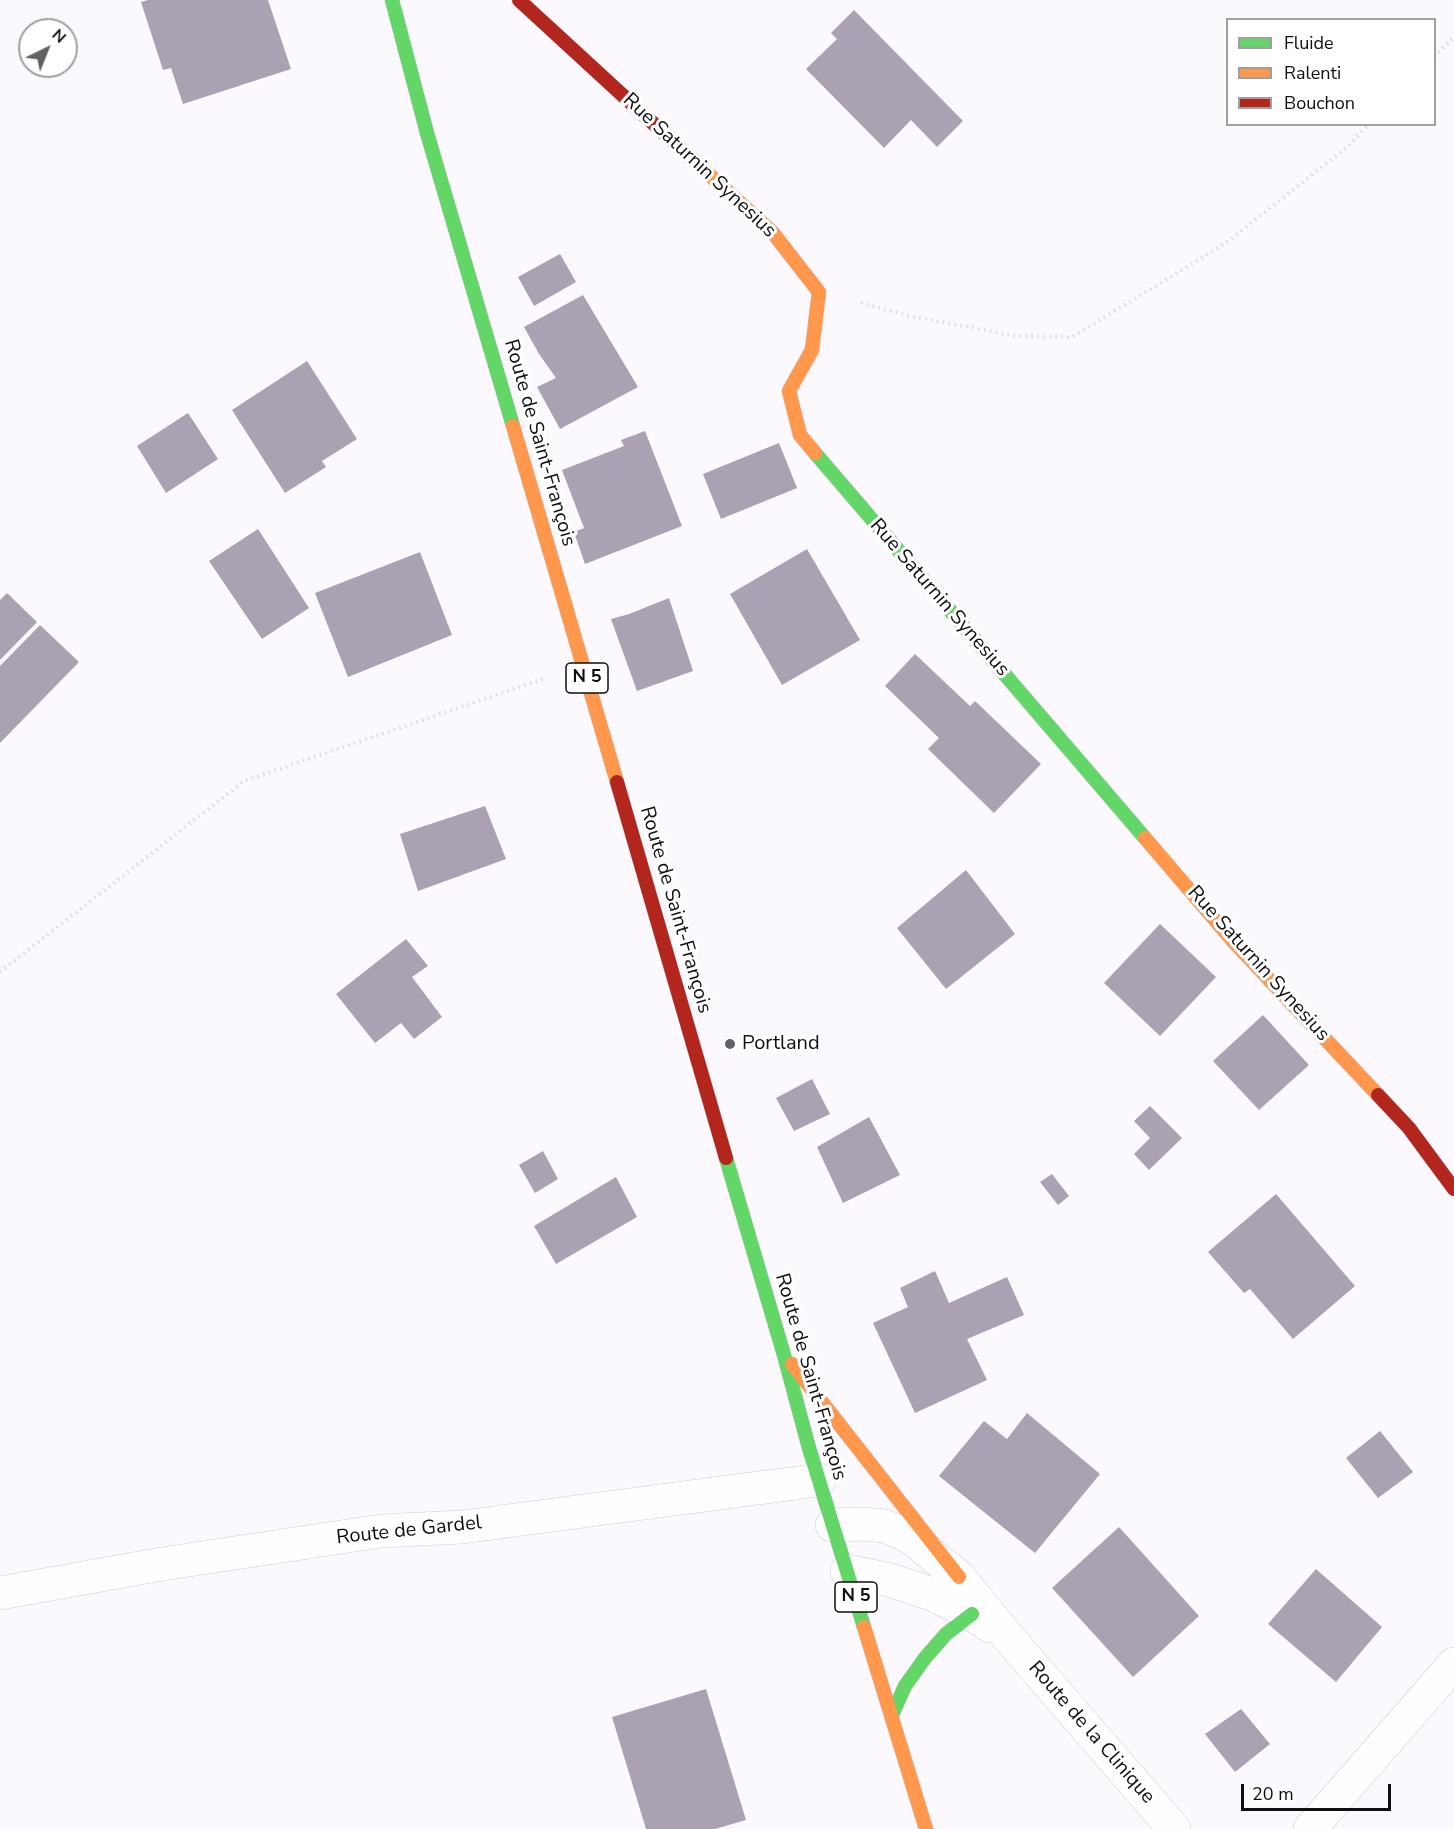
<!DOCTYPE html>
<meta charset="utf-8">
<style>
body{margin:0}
#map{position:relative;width:1454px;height:1829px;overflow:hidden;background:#fbf9fe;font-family:"Nunito Sans",sans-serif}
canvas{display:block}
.legend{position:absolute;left:1226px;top:18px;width:210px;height:108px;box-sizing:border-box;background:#fff;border:2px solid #9f9fa0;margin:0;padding:8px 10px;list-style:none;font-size:18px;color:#0f0e11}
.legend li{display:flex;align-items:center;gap:12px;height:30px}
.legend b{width:30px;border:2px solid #9f9fa0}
.north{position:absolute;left:18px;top:18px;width:60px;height:60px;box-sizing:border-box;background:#fff;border:2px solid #9f9fa0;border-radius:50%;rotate:43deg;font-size:16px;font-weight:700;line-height:24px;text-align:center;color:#0f0e11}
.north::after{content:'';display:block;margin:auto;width:21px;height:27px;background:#626064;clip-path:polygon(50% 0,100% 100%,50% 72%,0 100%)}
.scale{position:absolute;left:1241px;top:1784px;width:150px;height:27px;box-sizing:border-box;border:3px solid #0f0e11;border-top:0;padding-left:8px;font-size:18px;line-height:21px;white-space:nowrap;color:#0f0e11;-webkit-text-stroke:4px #fff;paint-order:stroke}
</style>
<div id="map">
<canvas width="1454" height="1829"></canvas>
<ul class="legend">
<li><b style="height:8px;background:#63d668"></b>Fluide</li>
<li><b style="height:8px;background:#ff974d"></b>Ralenti</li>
<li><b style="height:8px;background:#b3261e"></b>Bouchon</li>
</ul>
<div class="north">N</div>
<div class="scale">20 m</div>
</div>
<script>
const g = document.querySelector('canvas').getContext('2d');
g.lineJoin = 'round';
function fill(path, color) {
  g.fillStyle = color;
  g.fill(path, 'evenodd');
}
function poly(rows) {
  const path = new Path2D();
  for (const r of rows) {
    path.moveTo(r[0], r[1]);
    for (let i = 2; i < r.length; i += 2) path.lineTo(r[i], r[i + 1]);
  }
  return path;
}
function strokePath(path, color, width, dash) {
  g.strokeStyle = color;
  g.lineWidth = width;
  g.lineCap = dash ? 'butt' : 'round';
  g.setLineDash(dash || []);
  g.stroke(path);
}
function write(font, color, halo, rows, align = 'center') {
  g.font = font + ' "Nunito Sans",sans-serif';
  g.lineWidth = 6;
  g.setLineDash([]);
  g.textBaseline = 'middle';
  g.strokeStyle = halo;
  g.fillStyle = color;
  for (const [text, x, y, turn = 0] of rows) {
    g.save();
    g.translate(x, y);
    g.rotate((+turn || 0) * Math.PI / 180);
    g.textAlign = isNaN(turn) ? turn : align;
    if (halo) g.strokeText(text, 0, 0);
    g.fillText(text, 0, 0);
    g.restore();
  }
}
fill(poly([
 [148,0,268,0,291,69,183,104,171,68,163,70,141,2],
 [854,10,963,121,937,147,911,120,884,148,806,69,837,39,831,33],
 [560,254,576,282,534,306,518,277],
 [583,295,638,387,560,429,537,387,556,378,539,354,524,327],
 [307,361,357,439,322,461,326,467,285,493,232,410],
 [188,413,218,459,166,493,137,446],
 [645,431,682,526,585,564,574,532,584,528,562,470,624,446,621,440],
 [779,443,797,488,721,519,703,474],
 [258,529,309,608,262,639,209,561],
 [807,549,860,640,782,685,730,594],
 [420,552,452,635,348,677,315,593],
 [7,593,37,622,0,660,0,600],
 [669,598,693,671,637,691,611,619,629,614],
 [40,625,79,662,0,743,0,666],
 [915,654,970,706,975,701,1041,764,994,813,928,749,939,738,885,686],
 [485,806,506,859,418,891,400,834],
 [966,870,1015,934,946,989,897,928],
 [1160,924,1216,977,1160,1036,1104,983],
 [406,939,428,966,412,977,442,1017,414,1039,401,1023,375,1043,336,994],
 [1263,1015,1309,1065,1259,1110,1213,1061],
 [812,1079,830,1114,794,1131,776,1098],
 [1150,1106,1182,1138,1149,1170,1134,1154,1150,1138,1134,1121],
 [869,1117,900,1175,843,1203,817,1147],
 [543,1151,558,1179,535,1193,519,1165],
 [1052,1174,1069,1196,1058,1205,1040,1182],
 [616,1177,637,1217,556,1264,534,1226],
 [1276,1194,1355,1286,1293,1339,1250,1289,1244,1293,1208,1252],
 [935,1271,949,1303,1007,1277,1024,1315,967,1339,987,1380,915,1413,873,1323,908,1307,900,1288],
 [1027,1413,1100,1474,1035,1553,939,1476,984,1421,1007,1439],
 [1380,1431,1413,1472,1378,1498,1346,1458],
 [1119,1527,1199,1616,1133,1677,1052,1588],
 [1316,1569,1382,1627,1336,1682,1268,1624],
 [706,1689,746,1820,715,1829,646,1829,612,1717],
 [1241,1709,1270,1744,1235,1772,1205,1734]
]), '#aaa1b2');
const street = poly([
 [832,1525,863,1524,885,1526,910,1537,959,1577,1008,1637,1174,1829],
 [847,1571,890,1580,932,1594,972,1614,990,1626],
 [0,1593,162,1564,381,1531,462,1527,819,1480],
 [1310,1829,1454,1664]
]);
const fast = poly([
 [392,0,427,133,513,426],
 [815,453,1145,838],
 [726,1158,784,1355,809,1448,864,1627],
 [892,1715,905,1686,925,1658,946,1634,972,1614]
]);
const slow = poly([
 [692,159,773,233,819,292,812,350,789,391,800,435,815,453],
 [513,426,617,782],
 [1145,838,1233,941,1378,1095],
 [792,1364,959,1577],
 [864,1627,926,1829]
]);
const jam = poly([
 [519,0,692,159],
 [617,782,726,1158],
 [1378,1095,1409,1128,1454,1189]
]);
strokePath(street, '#cecdd0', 34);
strokePath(fast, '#cecdd0', 15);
strokePath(slow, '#cecdd0', 15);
strokePath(jam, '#cecdd0', 15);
strokePath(poly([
 [1434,57,1454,37],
 [861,303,906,315,1015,336,1072,337,1226,243,1346,148,1369,124],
 [0,972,244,781,543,679]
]), '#dcdcdd', 4, [1.5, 4.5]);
strokePath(street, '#fefeff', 33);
strokePath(fast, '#63d668', 14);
strokePath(slow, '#ff974d', 14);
strokePath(jam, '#b3261e', 14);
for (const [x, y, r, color] of [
 [730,1044,6,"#626064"]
]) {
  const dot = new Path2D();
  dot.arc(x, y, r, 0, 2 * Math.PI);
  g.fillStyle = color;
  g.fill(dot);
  strokePath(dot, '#fff', 2);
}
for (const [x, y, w] of [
 [587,678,42],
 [856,1597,42]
]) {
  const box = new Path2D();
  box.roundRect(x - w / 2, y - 15, w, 30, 4.5);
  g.fillStyle = '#fff';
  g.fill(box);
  strokePath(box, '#0f0e11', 1.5);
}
write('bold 18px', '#0f0e11', null, [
 ["N 5",587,678],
 ["N 5",856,1597]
]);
write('20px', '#0f0e11', '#fff', [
 ["Rue Saturnin Synesius",699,166,43],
 ["Route de Saint-François",539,443,74],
 ["Rue Saturnin Synesius",939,598,49],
 ["Route de Saint-François",675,910,74],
 ["Rue Saturnin Synesius",1258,964,48],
 ["Route de Saint-François",810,1377,74],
 ["Route de Gardel",409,1531,-6],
 ["Route de la Clinique",1091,1733,49]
]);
write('20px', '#0f0e11', '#fff', [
 ["Portland",742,1044]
], 'left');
</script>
